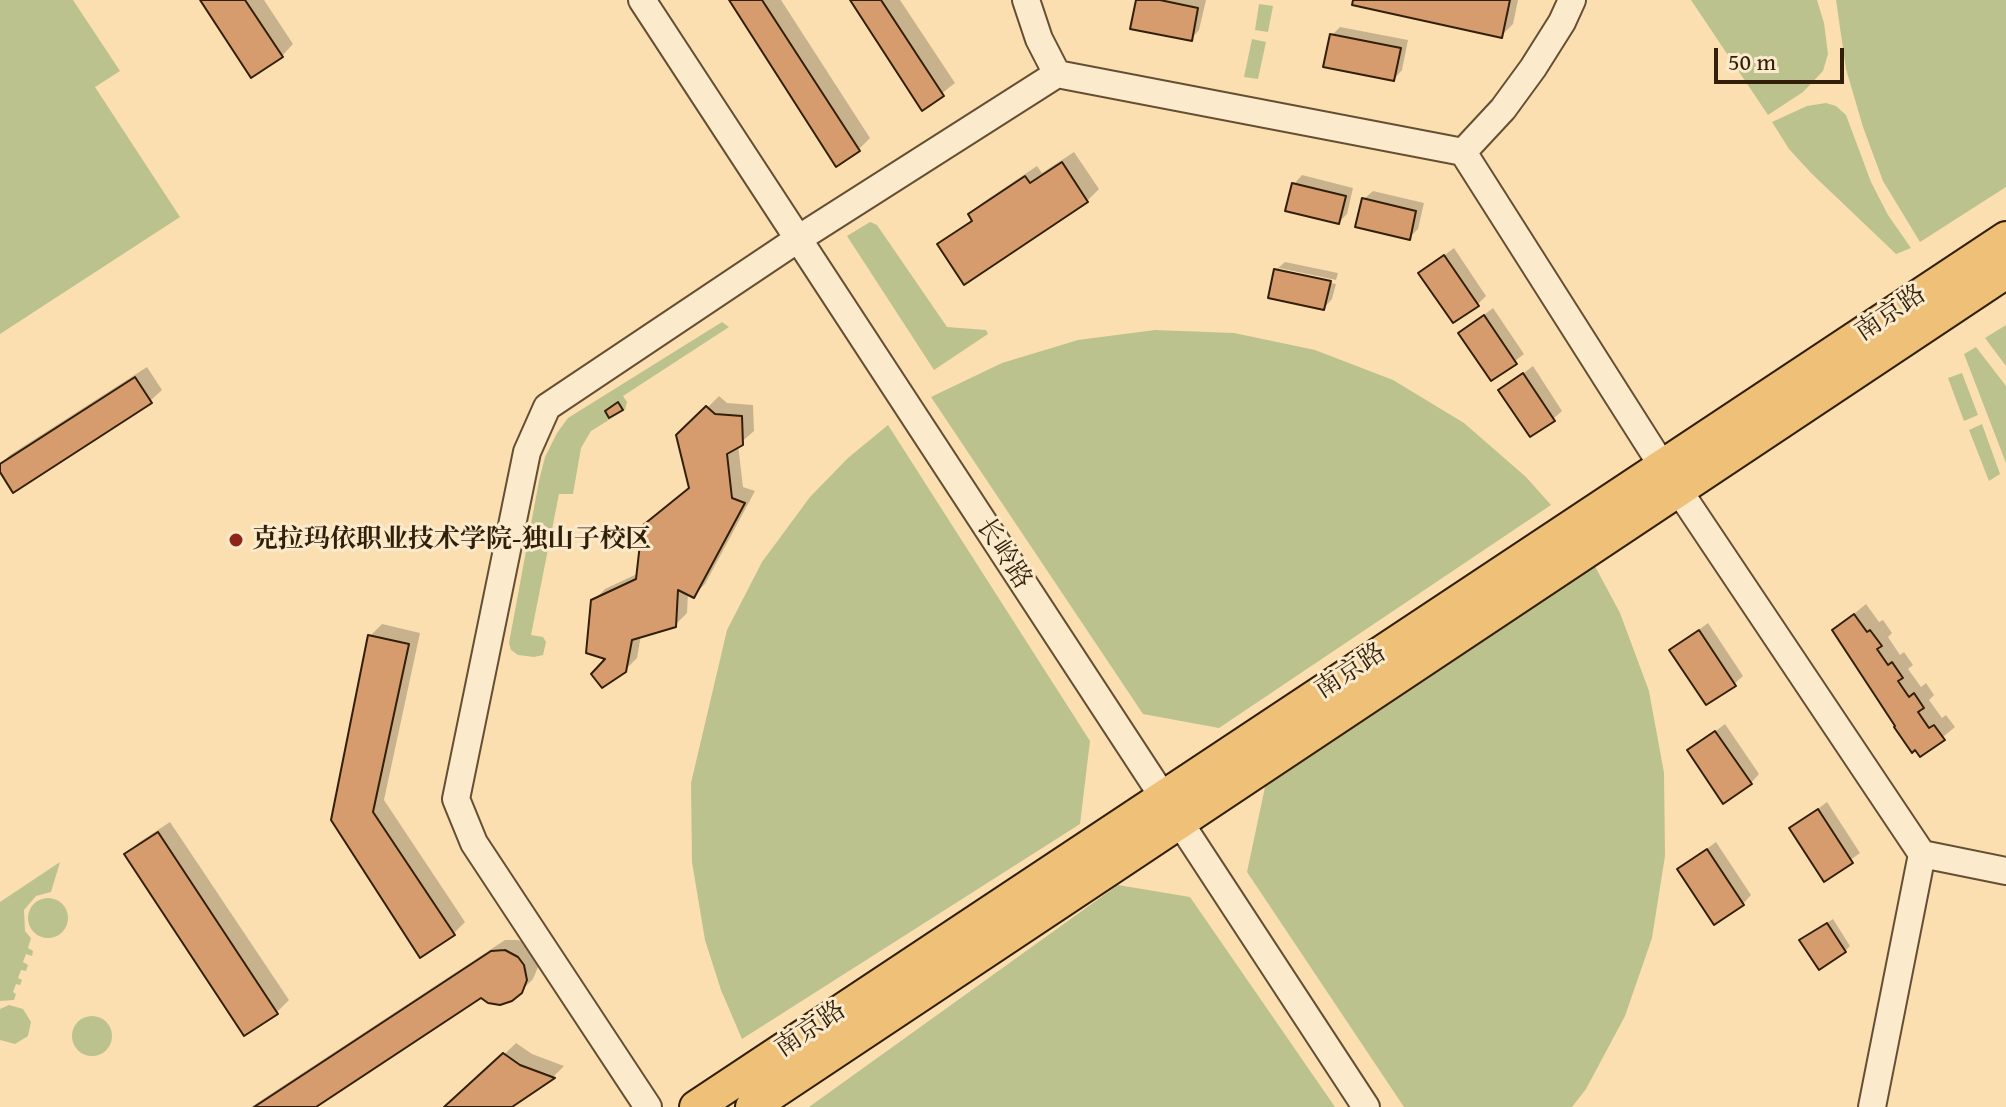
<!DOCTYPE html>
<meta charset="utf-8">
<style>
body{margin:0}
#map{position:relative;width:2006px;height:1107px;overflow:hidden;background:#fbdfb1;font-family:"Gentium Book Plus",serif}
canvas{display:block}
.scale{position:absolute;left:1714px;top:48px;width:130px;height:36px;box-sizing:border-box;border:4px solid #321f09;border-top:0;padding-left:10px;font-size:24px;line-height:28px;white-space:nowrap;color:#321f09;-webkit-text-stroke:6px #fceacc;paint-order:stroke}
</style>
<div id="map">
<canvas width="2006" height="1107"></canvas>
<div class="scale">50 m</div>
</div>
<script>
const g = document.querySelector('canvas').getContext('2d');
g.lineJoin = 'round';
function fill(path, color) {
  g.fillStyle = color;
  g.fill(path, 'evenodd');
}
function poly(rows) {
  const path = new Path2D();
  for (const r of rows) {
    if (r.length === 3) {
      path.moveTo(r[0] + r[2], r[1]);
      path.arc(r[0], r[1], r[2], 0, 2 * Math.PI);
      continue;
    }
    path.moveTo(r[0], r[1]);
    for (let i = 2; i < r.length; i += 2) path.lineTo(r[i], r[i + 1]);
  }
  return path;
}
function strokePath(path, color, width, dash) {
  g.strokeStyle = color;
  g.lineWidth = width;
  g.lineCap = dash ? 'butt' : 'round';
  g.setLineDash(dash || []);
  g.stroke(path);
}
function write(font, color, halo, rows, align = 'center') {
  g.font = font + ' "Gentium Book Plus","Noto Serif SC",serif';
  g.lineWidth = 6;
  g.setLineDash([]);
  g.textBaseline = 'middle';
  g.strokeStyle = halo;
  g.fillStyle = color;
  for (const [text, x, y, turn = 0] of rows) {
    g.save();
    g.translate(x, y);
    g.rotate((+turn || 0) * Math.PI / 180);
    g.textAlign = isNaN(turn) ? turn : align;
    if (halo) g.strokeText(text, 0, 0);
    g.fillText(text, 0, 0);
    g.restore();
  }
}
fill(poly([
 [0,0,73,0,120,71,95,87,180,217,0,334],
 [1691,0,1817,0,1824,23,1828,54,1823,71,1803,92,1768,115],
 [1836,0,2006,0,2006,187,1920,242,1883,181,1863,127,1846,69],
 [1259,4,1273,6,1268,32,1255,30],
 [1252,39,1266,42,1258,79,1244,77],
 [1826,103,1836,106,1846,115,1871,182,1888,215,1911,248,1896,254,1811,173,1789,149,1772,122,1807,106],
 [870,222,877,225,947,327,986,330,988,334,934,370,847,236],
 [722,322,729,327,623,396,627,402,625,410,591,431,581,448,573,494,559,494,531,635,543,637,546,642,543,655,534,657,518,655,511,650,509,643,539,481,545,457,557,433,568,418],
 [2006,325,2006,366,1985,338],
 [1155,330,1234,333,1315,350,1393,380,1464,423,1526,477,1551,505,1219,728,1143,714,931,397,1002,363,1078,340],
 [1976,347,2006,386,2006,463,1964,354],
 [1962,373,1978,415,1964,421,1948,378],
 [1982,424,2000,474,1989,481,1969,430],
 [888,425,1090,741,1080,824,742,1039,721,990,705,940,692,862,691,783,727,630,762,562,810,497,848,458],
 [1590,557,1620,613,1649,691,1664,773,1665,856,1652,938,1625,1016,1586,1089,1572,1107,1404,1107,1247,872,1265,787],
 [60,862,51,892,36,896,24,910,25,931,31,938,28,948,33,951,32,956,26,954,23,962,28,965,26,971,21,970,18,978,22,980,20,985,16,984,13,992,16,994,14,1000,0,1001,0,902],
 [1118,885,1190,897,1335,1107,809,1107],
 [48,918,20],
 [9,1005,23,1009,31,1022,28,1036,15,1044,0,1040,0,1009],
 [92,1036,20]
]), '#bbc28e');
fill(poly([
 [202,0,264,0,293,44,282,56],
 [731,0,781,0,870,138,858,150],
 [852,0,900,0,955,83,923,108],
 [1138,0,1206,0,1199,30,1191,39],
 [1355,0,1518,0,1513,24,1501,36],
 [1340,27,1408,40,1402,70,1394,79,1332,35],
 [1074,152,1099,189,1087,201,964,282,940,245,973,219,970,214,982,203,1037,166,1042,173],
 [1302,175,1353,188,1347,214,1339,222,1294,184],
 [1373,191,1424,203,1418,229,1409,238,1364,199],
 [1454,248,1486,296,1478,304,1421,273],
 [1285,262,1338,273,1336,280,1279,268,1279,272,1336,284,1332,299,1324,308,1276,270],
 [1493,308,1524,354,1492,379,1460,333],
 [1533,366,1562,411,1553,419,1501,390],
 [147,367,162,390,150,401,0,469,0,465,10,455],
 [719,396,727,403,753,405,754,431,738,445,743,487,755,491,705,584,694,595,688,593,687,613,675,625,641,635,637,658,625,670,609,658,593,601,605,589,639,573,691,486,679,436],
 [1866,604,1879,622,1883,620,1892,633,1888,637,1900,655,1904,652,1913,665,1908,669,1921,687,1926,683,1934,695,1929,700,1942,718,1946,715,1955,727,1921,755,1834,630],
 [1708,623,1743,676,1734,684,1672,650],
 [382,624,420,633,384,800,465,922,454,933,333,820,370,636],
 [1725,724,1759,774,1751,783,1689,751],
 [1827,802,1860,853,1824,879,1791,829],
 [170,822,289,1000,277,1012,245,1033,127,854,138,843],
 [1716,842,1751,895,1743,904,1680,869],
 [1833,919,1850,946,1845,951,1807,935],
 [505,940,518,940,529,945,535,953,538,967,533,979,521,991,481,996,312,1107,251,1107],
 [516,1043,532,1054,564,1066,554,1076,508,1107,444,1107,478,1080]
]), '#0003');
const building = poly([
 [200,0,245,0,283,57,251,78,200,0],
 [729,0,762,0,860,151,836,167,729,0],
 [850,0,881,0,944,96,922,111,850,0],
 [1136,0,1160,0,1198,8,1192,41,1130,29,1136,0],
 [1353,0,1510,0,1502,38,1352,5,1353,0],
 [1330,34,1401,48,1394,81,1323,67,1330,34],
 [1062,162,1088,202,964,285,937,244,972,221,968,214,1025,176,1030,183,1062,162],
 [1292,183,1346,196,1339,224,1285,211,1292,183],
 [1362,198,1416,211,1410,240,1355,227,1362,198],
 [1444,255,1479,306,1453,323,1418,273,1444,255],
 [1274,269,1331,281,1324,310,1268,298,1274,269],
 [1484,315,1517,364,1491,381,1458,333,1484,315],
 [1523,373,1555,421,1530,437,1498,390,1523,373],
 [135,377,152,403,13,493,0,472,0,464,135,377],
 [618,402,623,410,609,418,605,411,618,402],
 [706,406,715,414,742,416,743,445,727,454,732,498,745,503,694,598,678,590,676,627,632,640,626,672,602,688,591,674,605,659,586,653,591,600,636,579,642,526,689,488,676,435,706,406],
 [1854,614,1867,632,1870,630,1882,646,1877,649,1888,665,1892,662,1903,678,1898,681,1909,697,1914,693,1924,708,1918,712,1929,728,1934,725,1945,740,1920,757,1915,750,1912,753,1894,727,1895,726,1832,630,1854,614],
 [1699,630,1736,686,1706,705,1669,650,1699,630],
 [368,635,409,644,373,812,455,935,420,958,331,820,368,635],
 [1715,731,1752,784,1723,804,1687,750,1715,731],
 [1818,809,1853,863,1824,882,1789,828,1818,809],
 [158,832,278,1014,244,1036,124,854,158,832],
 [1707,849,1744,905,1714,925,1677,869,1707,849],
 [1827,923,1846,952,1819,970,1799,940,1827,923],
 [505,950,518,957,524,965,527,980,522,993,512,1001,500,1005,488,1003,481,998,316,1107,254,1107,491,951,505,950],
 [503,1053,520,1065,555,1078,512,1107,444,1107,503,1053]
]);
fill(building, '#d69c6e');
strokePath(building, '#321f09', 2);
const minor = poly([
 [642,0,1366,1107],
 [1026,0,1039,39,1057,74],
 [1463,152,1503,109,1533,68,1562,22,1572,0],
 [1922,854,2006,871],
 [648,1107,474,843,456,799,527,452,547,407,798,239,1057,74,1463,152,1663,467,1922,854,1872,1107]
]);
const major = poly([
 [696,1107,2006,238],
 [752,1107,2006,272]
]);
strokePath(minor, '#644f33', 30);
strokePath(major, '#321f09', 36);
strokePath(minor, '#fceacc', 26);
strokePath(major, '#eec078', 32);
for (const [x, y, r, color] of [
 [236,540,8,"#8f2418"]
]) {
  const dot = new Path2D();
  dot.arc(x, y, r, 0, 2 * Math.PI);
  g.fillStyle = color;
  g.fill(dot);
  strokePath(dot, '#fceacc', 3);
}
write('26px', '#321f09', '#fceacc', [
 ["南京路",1891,314,-34],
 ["长岭路",1003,554,57],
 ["南京路",1351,672,-33],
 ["南京路",811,1030,-34]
]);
write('bold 26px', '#321f09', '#fceacc', [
 ["克拉玛依职业技术学院-独山子校区",252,540]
], 'left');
</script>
